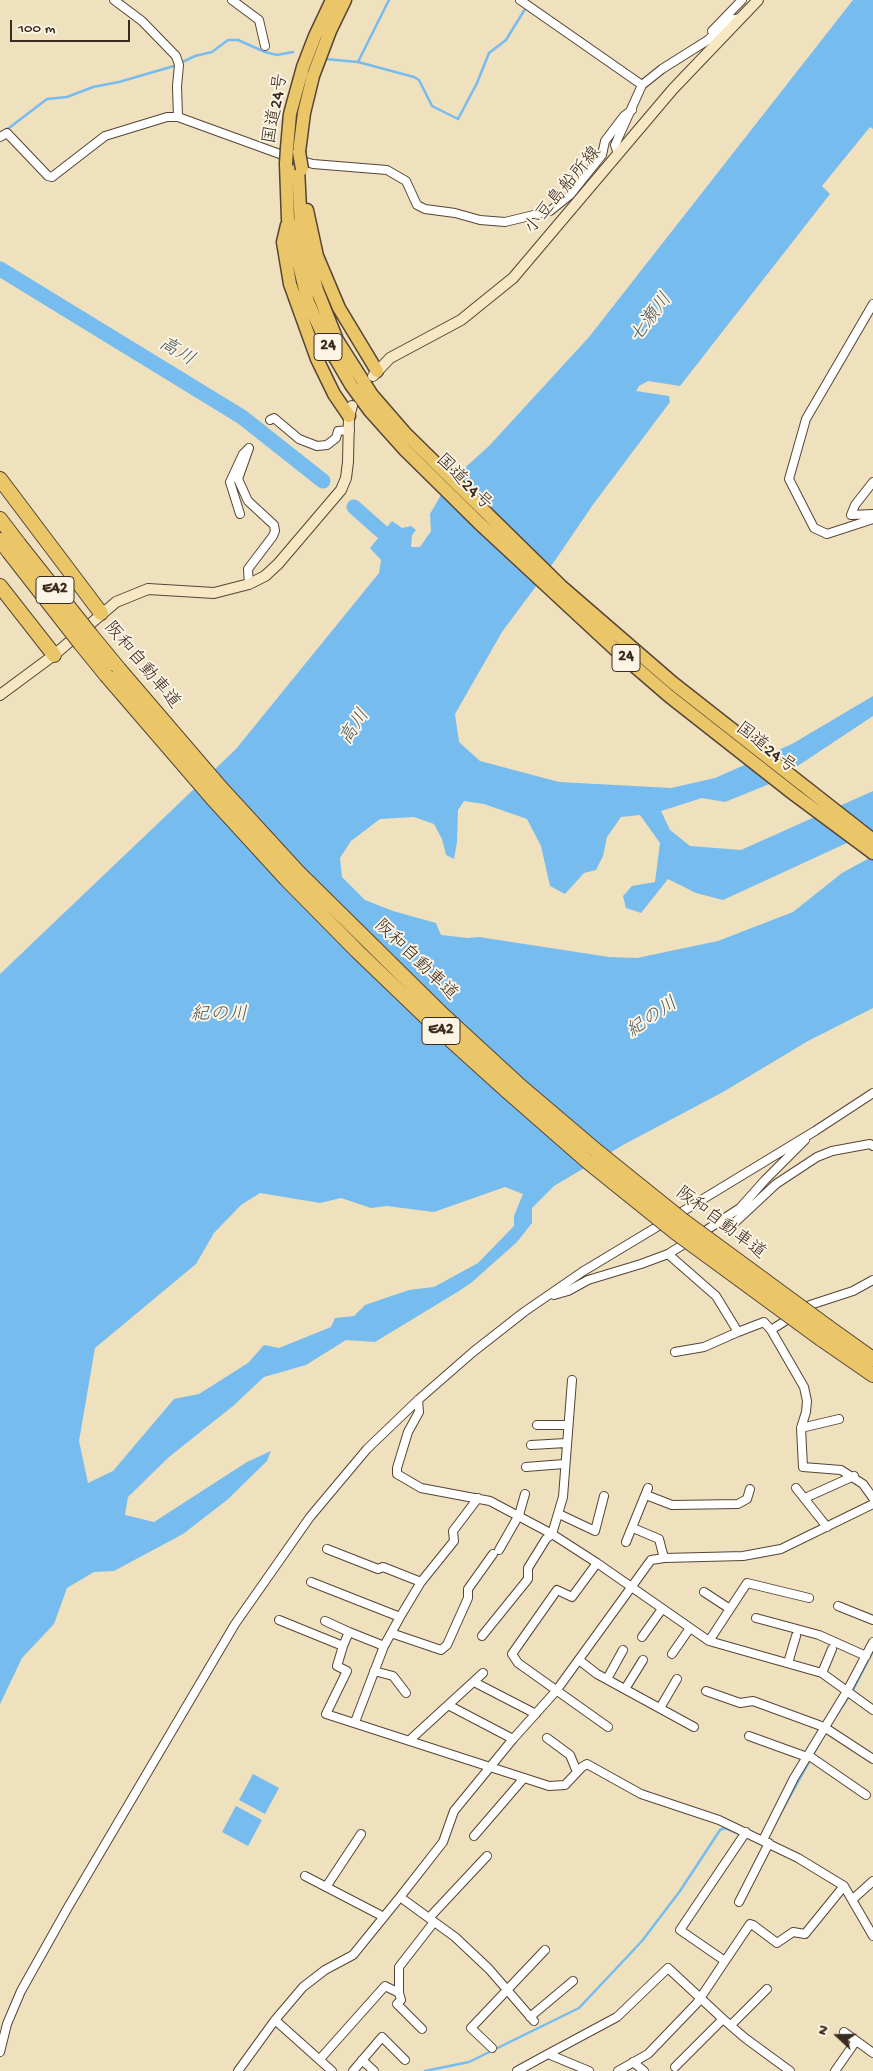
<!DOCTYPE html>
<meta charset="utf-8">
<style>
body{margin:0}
#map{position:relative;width:873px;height:2071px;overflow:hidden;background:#efe0be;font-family:"Gochi Hand",sans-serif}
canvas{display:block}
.north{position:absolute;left:813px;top:2011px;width:50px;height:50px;-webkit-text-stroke:4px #fcf5e5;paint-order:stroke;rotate:291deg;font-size:14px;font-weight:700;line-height:20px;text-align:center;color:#3b2a1e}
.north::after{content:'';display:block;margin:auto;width:18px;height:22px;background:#3b2a1e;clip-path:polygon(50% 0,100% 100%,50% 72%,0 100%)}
.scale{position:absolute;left:10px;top:20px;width:120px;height:22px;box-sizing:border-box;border:2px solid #3b2a1e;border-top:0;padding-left:6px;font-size:15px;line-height:18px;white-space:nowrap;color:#3b2a1e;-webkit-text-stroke:4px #fcf5e5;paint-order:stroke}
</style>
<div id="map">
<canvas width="873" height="2071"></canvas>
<div class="north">N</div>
<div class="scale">100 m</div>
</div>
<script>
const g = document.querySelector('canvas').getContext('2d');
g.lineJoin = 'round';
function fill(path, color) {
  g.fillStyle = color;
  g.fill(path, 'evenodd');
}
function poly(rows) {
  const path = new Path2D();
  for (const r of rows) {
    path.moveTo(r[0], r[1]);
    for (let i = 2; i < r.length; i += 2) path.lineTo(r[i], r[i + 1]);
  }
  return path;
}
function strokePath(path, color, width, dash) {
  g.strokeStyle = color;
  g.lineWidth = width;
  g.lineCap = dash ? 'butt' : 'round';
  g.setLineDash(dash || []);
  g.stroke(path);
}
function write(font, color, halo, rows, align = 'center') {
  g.font = font + ' "Gochi Hand","Klee One",sans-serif';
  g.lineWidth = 4;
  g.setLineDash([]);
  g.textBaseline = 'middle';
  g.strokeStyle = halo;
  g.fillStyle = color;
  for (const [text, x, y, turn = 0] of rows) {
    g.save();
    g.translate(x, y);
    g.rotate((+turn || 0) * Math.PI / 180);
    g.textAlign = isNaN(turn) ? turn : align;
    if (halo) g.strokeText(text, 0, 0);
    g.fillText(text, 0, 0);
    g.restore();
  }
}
fill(poly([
 [853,0,873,0,873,129,870,127,822,186,830,194,680,386,648,381,639,386,636,391,669,396,670,402,592,506,554,562,502,632,455,714,459,742,480,761,559,782,671,788,715,778,792,744,873,696,873,716,772,783,725,802,702,798,661,811,670,830,690,846,741,850,873,791,873,831,723,900,696,893,668,879,641,913,626,908,623,896,632,886,655,882,660,843,640,815,621,817,607,837,603,856,596,870,584,873,565,894,550,886,541,846,527,819,484,804,464,801,458,810,457,842,454,859,446,855,442,839,434,824,414,817,380,819,351,841,340,858,342,877,365,900,393,911,436,923,441,935,468,938,479,937,609,957,637,958,718,941,793,912,842,873,873,856,873,1008,808,1041,723,1092,623,1145,554,1186,532,1208,532,1223,517,1242,471,1283,459,1291,375,1342,346,1340,306,1365,264,1377,233,1406,169,1457,128,1497,125,1515,154,1522,247,1462,271,1451,267,1461,227,1500,183,1534,114,1571,94,1572,67,1588,54,1624,22,1658,0,1704,0,974,236,749,379,573,381,560,370,548,392,521,402,528,411,526,416,530,412,535,411,547,420,547,431,531,430,514,448,483,489,446,589,337],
 [505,1187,523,1194,514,1216,514,1226,478,1263,434,1287,409,1290,365,1305,354,1316,335,1318,331,1327,279,1348,264,1345,248,1363,199,1394,174,1399,113,1471,88,1483,79,1441,95,1348,196,1264,214,1233,241,1205,260,1193,320,1203,341,1198,371,1208,387,1206,434,1212],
 [253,1774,279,1788,265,1814,239,1800],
 [236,1806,262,1820,248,1846,222,1832]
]), '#77bcee');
strokePath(poly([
 [325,59,358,62,414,77,419,80,432,106,458,119,477,83,489,53,506,40,525,9],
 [358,62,389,0],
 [5,131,47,99,67,97,93,87,119,82,174,66,195,56,212,52,228,40,238,40,265,52,277,55,293,52],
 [853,1690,873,1651],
 [836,1716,849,1696],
 [766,1840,820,1742],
 [425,2071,469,2062,579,2008,642,1941,680,1891,720,1830,725,1828,742,1835]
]), '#77bcee', 2.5);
strokePath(poly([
 [0,269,242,417,323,481],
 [354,507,398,546]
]), '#77bcee', 15);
const minor = poly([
 [114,0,142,21,176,56,179,65,177,86,178,117],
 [232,0,259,20,265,46],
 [520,0,642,85],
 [712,31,742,0],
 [0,137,7,133,48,176,52,177,105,136,167,117,178,117,288,157],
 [618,153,615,145,642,85,662,69,708,40,729,20,741,18],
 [299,160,313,164,387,170,406,181,417,205,425,209,455,213,480,220,505,222,550,211,570,195,602,155,605,141,624,116,632,110],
 [873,304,806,419,789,479,814,528,827,534,873,519],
 [270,420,274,418,299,439,317,446,327,445,336,438,338,431,350,430],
 [873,482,855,505,851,515,873,514],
 [240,514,230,482,243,454,249,448,238,479,248,501,274,525,275,531,273,536,248,569,249,584],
 [675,1216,815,1131,873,1093],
 [721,1221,730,1227,776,1184,817,1157,832,1151,870,1144,873,1146],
 [699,1235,740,1208,765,1180,805,1140],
 [668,1254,716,1296,738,1332,764,1322,771,1330,804,1387,807,1401,806,1412,801,1428,803,1467,841,1470,863,1484,873,1498],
 [554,1295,568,1291,588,1280,641,1264,668,1254,689,1241],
 [803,1310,810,1305,853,1291,873,1280],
 [771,1330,793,1316],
 [675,1352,704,1347,738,1332],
 [418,1400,419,1412,408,1432,397,1468,397,1474,421,1488,490,1501,552,1534,597,1563,709,1641,822,1673,873,1710],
 [537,1425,567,1425],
 [801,1428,839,1419],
 [531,1445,566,1443],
 [526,1467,564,1464],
 [796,1488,827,1527],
 [646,1495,672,1505,738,1504,747,1499,750,1489],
 [805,1498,854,1476],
 [559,1514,595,1531,604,1496],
 [633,1528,659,1539,664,1558],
 [626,1542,648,1488],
 [327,1549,378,1569,383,1567,421,1582],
 [499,1550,519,1515,525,1494],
 [597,1563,572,1597,557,1590,512,1654,518,1663,608,1727],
 [311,1582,400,1617],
 [704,1592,730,1609],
 [838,1606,873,1620],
 [756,1618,819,1635,866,1656],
 [279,1620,343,1646,349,1632,384,1646],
 [325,1621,349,1632],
 [391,1633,441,1650,447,1645,468,1598,468,1589,493,1554],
 [482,1636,528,1579,528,1568,546,1539,552,1534,563,1497,572,1380],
 [642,1637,662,1609],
 [709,1641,747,1583,809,1598],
 [343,1646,337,1666,347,1671,326,1714,549,1786,565,1785,582,1767,587,1764,641,1794,719,1820,798,1858,844,1886,873,1936],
 [672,1654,690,1628],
 [579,1660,597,1674,694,1727],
 [788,1663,796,1636],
 [374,1671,393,1676,406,1693],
 [822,1673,832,1649],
 [607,1679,623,1650],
 [474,1682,536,1714],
 [625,1689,643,1660],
 [706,1691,740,1703,753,1701,824,1727,873,1759],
 [448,1705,513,1739],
 [660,1708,677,1679],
 [355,1722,384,1646,400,1617,421,1582,454,1541,453,1531,478,1498],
 [749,1736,807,1757],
 [412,1738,483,1673],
 [547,1738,570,1755,577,1772],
 [808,1755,866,1795],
 [474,1836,524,1778],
 [763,1840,794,1778,847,1691,873,1642],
 [305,1876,384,1917],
 [326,1887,361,1834],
 [400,1897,455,1937,489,1969,534,2021],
 [853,1899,873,1881],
 [739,1902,769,1843],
 [429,1918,487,1856],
 [725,1961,750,1924,753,1925,777,1943,793,1932,805,1934,844,1886],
 [399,1993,399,1967,434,1922],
 [530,2017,573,1981],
 [275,2020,332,2071],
 [731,2025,767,1989],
 [844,2032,873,2053],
 [492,2048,471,2028,545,1950],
 [0,2052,7,2024,21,1991,67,1909,235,1624,310,1517,367,1449,418,1400,473,1352,524,1312,582,1272,665,1222],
 [320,2059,385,1986,399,1993,401,2000,397,2004,422,2029],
 [362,2060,374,2071],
 [633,2062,644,2071],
 [675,2067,723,2019,745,2038,790,2071],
 [238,2071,275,2020,303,1987,325,1970,353,1955,400,1897,443,1842,454,1811,513,1739,556,1691,651,1560,664,1558,743,1556,781,1549,873,1504],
 [353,2071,382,2037,405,2060],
 [517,2071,548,2054],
 [589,2071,548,2054,617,2017,668,1968,723,2019],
 [618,2071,648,2054,697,2003,725,1961,680,1930,746,1832],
 [835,2071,856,2041]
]);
const secondary = poly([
 [373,376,390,358,461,320,513,278,673,89,758,0],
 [0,695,54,655,116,602,148,589,214,593,249,584,265,576,278,564,341,490,346,478,348,462,349,416,352,406]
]);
const trunk = poly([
 [287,148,290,114,303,67,315,36,332,0],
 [299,152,304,113,313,76,330,31,345,0],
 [286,164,288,219,308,302,327,344,351,385,370,411,405,450,479,523,618,652,669,696,795,795,873,853],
 [298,168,301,229,317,290,337,340,372,395,405,433,562,587,673,683,873,840],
 [307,210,317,256,339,308,377,371],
 [287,225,283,242,290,284,317,359,334,394,349,416]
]);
const motorway = poly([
 [0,479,101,613],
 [0,519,19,544],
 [0,540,9,552],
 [0,586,54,655],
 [91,635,119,669],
 [80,643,106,675],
 [828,1327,873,1359],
 [821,1339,873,1375]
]);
strokePath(minor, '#564536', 10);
strokePath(secondary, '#564536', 12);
strokePath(trunk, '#564536', 15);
strokePath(motorway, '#564536', 16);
strokePath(minor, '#fff', 8);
strokePath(secondary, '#f7e8c3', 10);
strokePath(trunk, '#eac669', 12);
strokePath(motorway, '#eac669', 14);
const trunkBridge = poly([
 [299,152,302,169],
 [286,164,287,148]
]);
const motorwayBridge = poly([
 [19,544,91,635],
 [9,552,80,643],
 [119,669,221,788,298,872,443,1015,518,1084,598,1152,685,1222,828,1327],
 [106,675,212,798,287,880,357,951,434,1025,507,1091,588,1162,675,1232,821,1339]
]);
strokePath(trunkBridge, '#564536', 15, []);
strokePath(motorwayBridge, '#564536', 16, []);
strokePath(trunkBridge, '#eac669', 12);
strokePath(motorwayBridge, '#eac669', 14);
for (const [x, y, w] of [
 [328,347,28],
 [55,590,38],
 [626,658,28],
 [441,1031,38]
]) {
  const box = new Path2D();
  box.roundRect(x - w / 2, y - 13.5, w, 27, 4);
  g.fillStyle = '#fcf5e5';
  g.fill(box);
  strokePath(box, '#3b2a1e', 1);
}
write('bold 16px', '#3b2a1e', null, [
 ["24",328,347],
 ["E42",55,590],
 ["24",626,658],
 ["E42",441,1031]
]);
write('18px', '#3b2a1e', '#fcf5e5', [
 ["国道24号",277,109,-80],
 ["小豆島船所線",564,191,-50],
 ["国道24号",463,483,45],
 ["阪和自動車道",141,666,50],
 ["国道24号",765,749,38],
 ["阪和自動車道",415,961,44],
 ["阪和自動車道",720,1224,37]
]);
write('italic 19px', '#4d565c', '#fcf5e5', [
 ["七瀬川",652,319,-53],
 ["高川",176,353,31],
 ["高川",356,728,-57],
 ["紀の川",219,1016],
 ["紀の川",653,1019,-34]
]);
</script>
